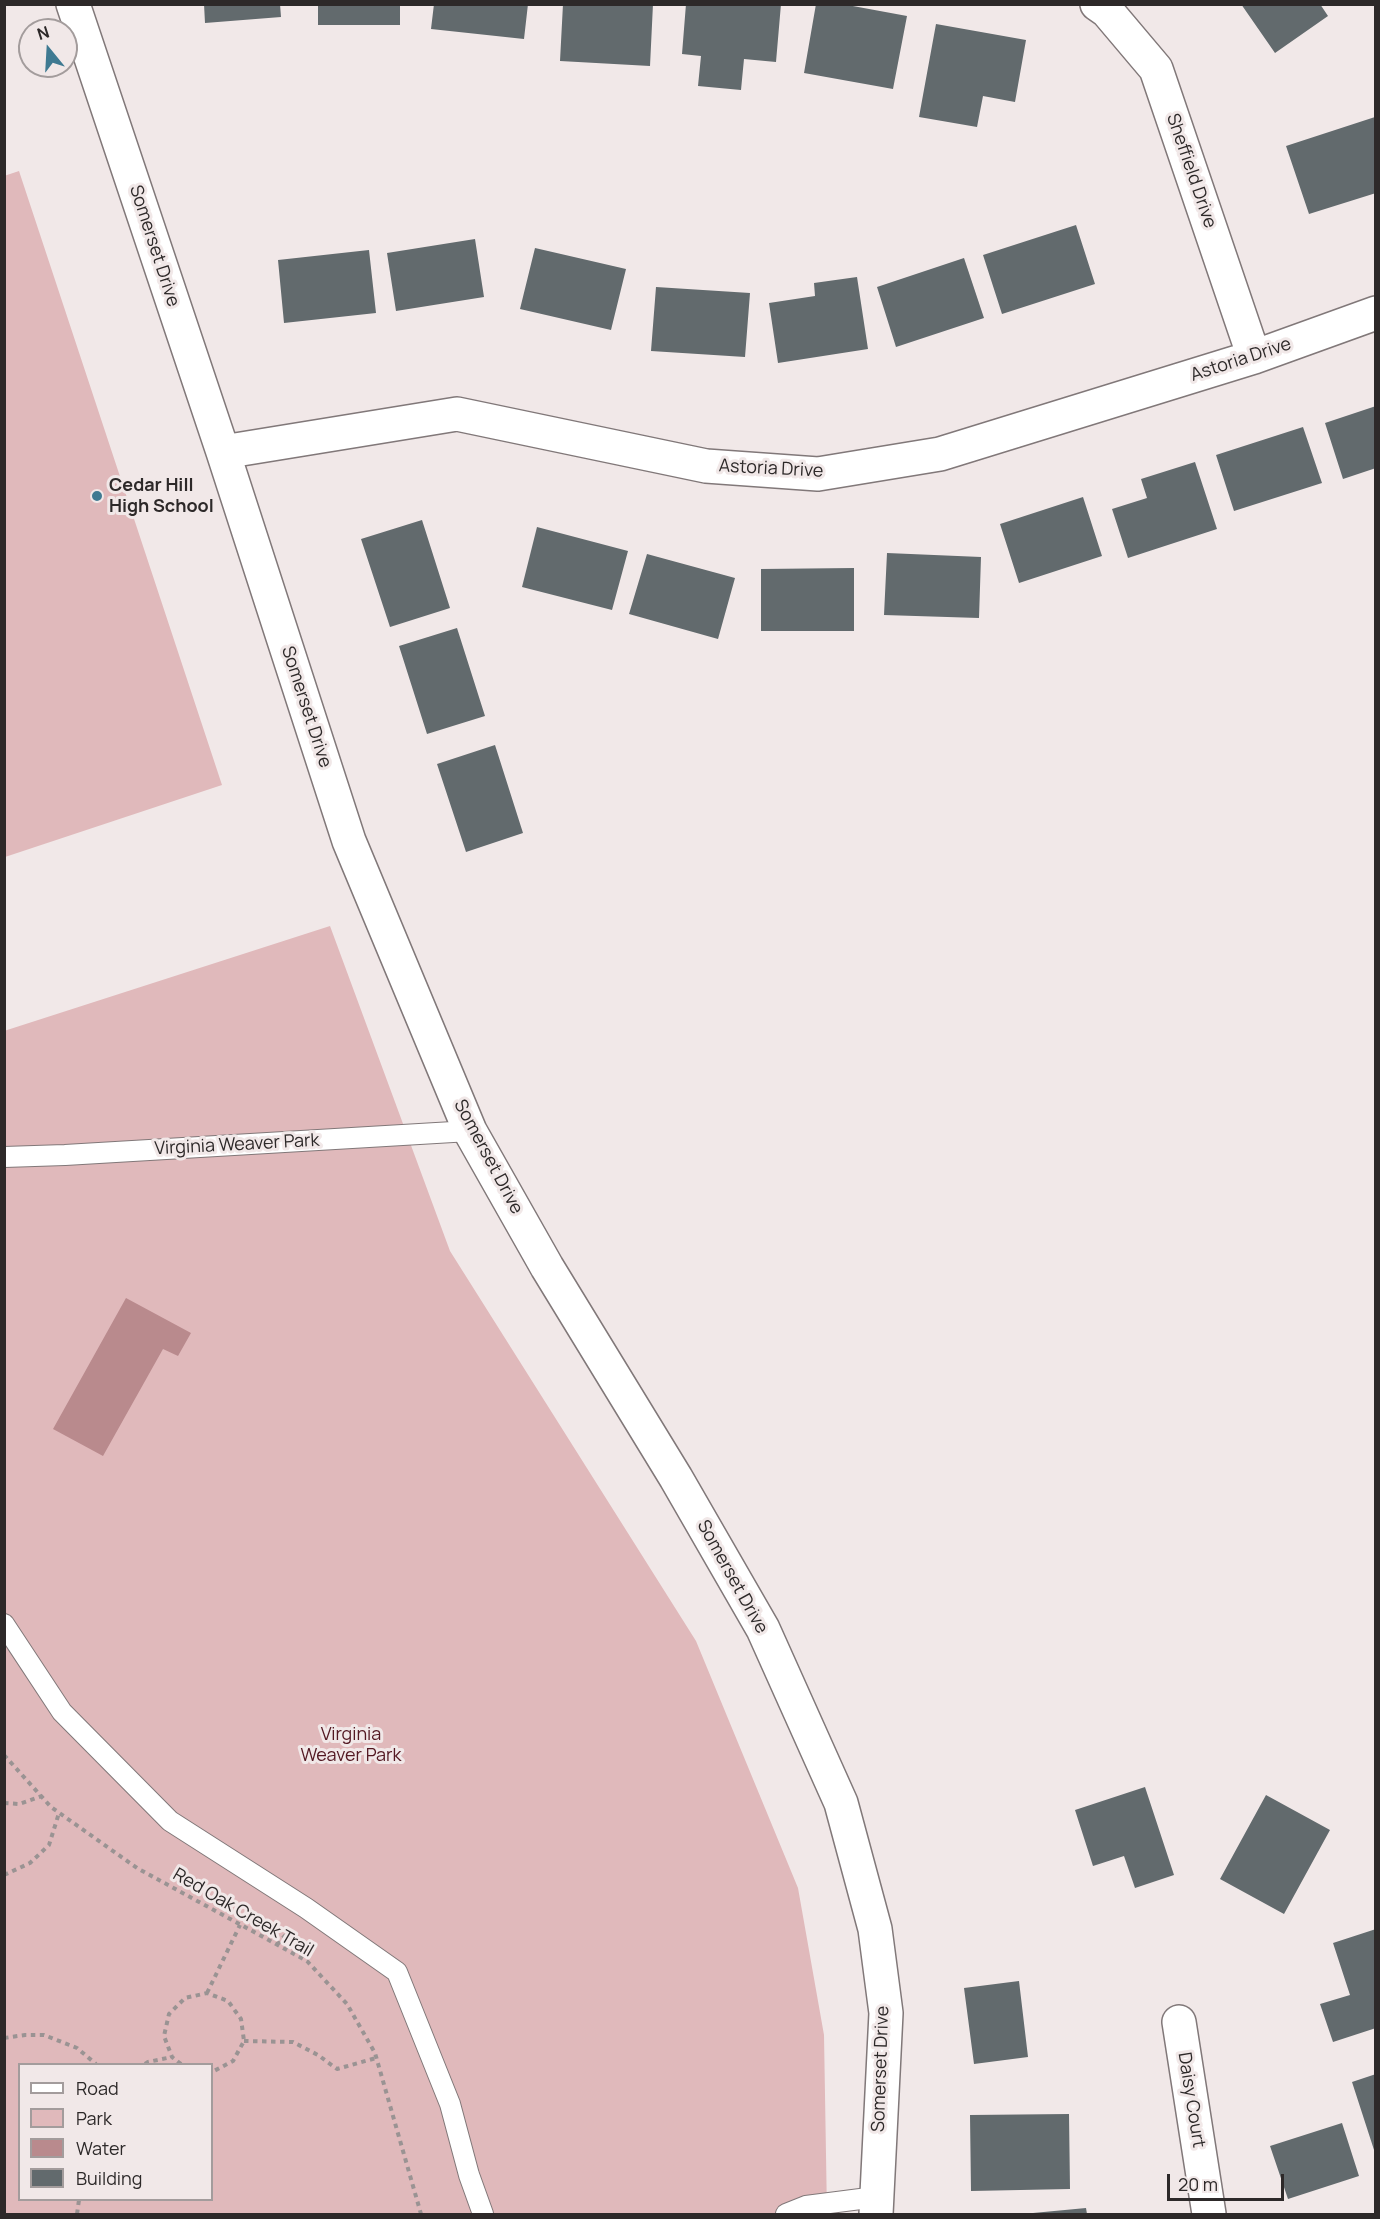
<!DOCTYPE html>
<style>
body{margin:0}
#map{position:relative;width:1380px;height:2219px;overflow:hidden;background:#f1e8e8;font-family:Manrope,sans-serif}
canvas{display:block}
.frame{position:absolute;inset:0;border:6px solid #2d2929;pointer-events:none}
.legend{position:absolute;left:18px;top:2063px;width:195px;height:138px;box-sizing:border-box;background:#f1e8e8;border:2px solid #a39c9c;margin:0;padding:8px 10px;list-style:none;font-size:18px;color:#2d2929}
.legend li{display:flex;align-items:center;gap:12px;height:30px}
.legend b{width:30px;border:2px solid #a39c9c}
.north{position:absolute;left:18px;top:18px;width:60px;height:60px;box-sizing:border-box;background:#f1e8e8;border:2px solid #a39c9c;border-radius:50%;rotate:342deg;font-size:16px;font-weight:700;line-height:24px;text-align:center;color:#2d2929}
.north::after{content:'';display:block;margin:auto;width:21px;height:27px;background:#3f7a92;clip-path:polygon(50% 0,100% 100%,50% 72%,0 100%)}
.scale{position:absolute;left:1167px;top:2174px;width:117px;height:27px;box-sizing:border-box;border:3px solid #2d2929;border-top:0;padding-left:8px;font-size:18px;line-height:21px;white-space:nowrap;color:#2d2929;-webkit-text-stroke:4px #f1e8e8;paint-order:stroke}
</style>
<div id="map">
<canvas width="1380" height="2219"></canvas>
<div class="frame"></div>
<ul class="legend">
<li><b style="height:8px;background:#fff"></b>Road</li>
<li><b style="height:16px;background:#e0b9bb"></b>Park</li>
<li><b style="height:16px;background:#b98a8d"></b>Water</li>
<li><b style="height:16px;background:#626a6d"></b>Building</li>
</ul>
<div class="north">N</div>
<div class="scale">20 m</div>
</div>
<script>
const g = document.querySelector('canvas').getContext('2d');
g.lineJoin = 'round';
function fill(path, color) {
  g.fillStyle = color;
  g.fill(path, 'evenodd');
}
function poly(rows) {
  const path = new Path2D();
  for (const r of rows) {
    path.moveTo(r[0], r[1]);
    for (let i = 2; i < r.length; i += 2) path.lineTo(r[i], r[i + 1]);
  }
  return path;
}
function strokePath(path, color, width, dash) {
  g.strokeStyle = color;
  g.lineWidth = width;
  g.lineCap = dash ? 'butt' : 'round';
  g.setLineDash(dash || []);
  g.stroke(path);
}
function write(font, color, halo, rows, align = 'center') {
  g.font = font + ' Manrope,sans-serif';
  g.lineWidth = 6;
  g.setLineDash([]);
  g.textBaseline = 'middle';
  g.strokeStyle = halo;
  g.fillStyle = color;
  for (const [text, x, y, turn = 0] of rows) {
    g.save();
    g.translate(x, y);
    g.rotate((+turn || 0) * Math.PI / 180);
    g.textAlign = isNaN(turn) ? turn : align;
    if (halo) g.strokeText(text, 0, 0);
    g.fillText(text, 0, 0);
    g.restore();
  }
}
fill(poly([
 [19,171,222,785,5,857,4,176],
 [330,926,450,1251,696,1641,798,1888,824,2035,827,2214,5,2214,4,1031],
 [20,2064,212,2064,212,2200,20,2200]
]), '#e0b9bb');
fill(poly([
 [126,1298,191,1333,178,1356,163,1349,103,1456,53,1429]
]), '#b98a8d');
fill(poly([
 [204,4,280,4,281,17,205,23],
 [318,4,400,4,400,25,318,25],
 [434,4,528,4,524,39,431,29],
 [563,4,653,4,650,66,560,61],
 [686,4,781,4,776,62,744,59,741,90,698,86,701,56,682,54],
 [816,4,842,4,907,16,893,89,804,73],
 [1241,4,1320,4,1328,16,1275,53],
 [936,24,1026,40,1015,102,983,96,977,127,919,117],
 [1375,117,1376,193,1309,214,1286,146],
 [1076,225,1095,284,1002,314,983,255],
 [475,239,484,297,396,311,387,253],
 [535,248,626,269,611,330,520,309],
 [369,250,376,313,284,323,278,260],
 [964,258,984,318,896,347,877,287],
 [857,277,868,349,778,363,769,303,815,296,814,283],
 [656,287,750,293,745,357,651,351],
 [1376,406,1376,468,1343,479,1325,423],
 [1303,427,1322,483,1234,511,1216,455],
 [1195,462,1217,529,1128,558,1112,509,1147,498,1141,479],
 [1083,497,1102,556,1019,583,1000,524],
 [422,520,450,608,390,627,361,539],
 [537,527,628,551,612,610,522,587],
 [887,553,981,557,979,618,884,615],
 [647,554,735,578,718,639,629,614],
 [854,568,854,631,761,631,761,569],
 [457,628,485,716,427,734,399,646],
 [495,745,523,833,466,852,437,764],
 [1145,1787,1174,1875,1135,1888,1124,1856,1093,1866,1075,1810],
 [1266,1795,1330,1830,1284,1914,1220,1879],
 [1376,1929,1376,2028,1333,2042,1320,2004,1350,1995,1333,1943],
 [1019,1981,1028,2057,974,2064,964,1988],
 [1376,2074,1376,2153,1375,2153,1352,2082],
 [1069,2114,1070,2189,971,2191,970,2115],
 [1342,2123,1359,2176,1288,2199,1270,2146],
 [1086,2208,1087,2214,1033,2214,1033,2213]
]), '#626a6d');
const lane = poly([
 [4,1157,65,1155,470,1131],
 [4,1624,62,1712,170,1821,306,1908,397,1972,450,2104,469,2175,483,2214],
 [786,2214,806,2206,876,2197]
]);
const street = poly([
 [73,4,223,452,349,841,470,1131,547,1267,676,1478,763,1629,841,1803,875,1929,886,2013,876,2214],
 [1097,4,1107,11,1156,69,1254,357],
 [223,452,457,414,706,466,818,474,940,454,1254,357,1376,313],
 [1179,2022,1209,2214]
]);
strokePath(lane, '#817879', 22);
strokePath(street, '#817879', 36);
strokePath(poly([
 [4,1755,51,1807,137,1868,307,1961,347,2004,375,2053,421,2214],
 [4,1803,19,1804,42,1796],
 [4,1875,30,1863,49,1845,59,1813],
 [277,1945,288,1932],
 [207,1993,240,1925],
 [4,2038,25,2035,44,2035,77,2048,96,2064],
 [244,2041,293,2042,318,2055,337,2069,376,2058],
 [145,2064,148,2062,172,2057],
 [181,2064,172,2057,164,2036,169,2014,185,1998,207,1993,228,2001,241,2019,244,2041,233,2061,212,2072],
 [77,2214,79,2200]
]), '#9a9393', 4, [4.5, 4.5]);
strokePath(lane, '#fff', 20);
strokePath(street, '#fff', 33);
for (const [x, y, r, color] of [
 [97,496,6,"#3f7a92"]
]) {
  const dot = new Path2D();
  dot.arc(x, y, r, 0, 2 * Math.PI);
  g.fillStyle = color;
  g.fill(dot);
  strokePath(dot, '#f1e8e8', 2);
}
write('18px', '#2d2929', '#f1e8e8', [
 ["Sheffield Drive",1191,171,71],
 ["Somerset Drive",154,246,72],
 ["Astoria Drive",1241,360,-18],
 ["Astoria Drive",771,469,3],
 ["Somerset Drive",306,707,72],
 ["Virginia Weaver Park",237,1145,-3],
 ["Somerset Drive",488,1157,62],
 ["Somerset Drive",732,1577,61],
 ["Red Oak Creek Trail",243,1913,30],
 ["Somerset Drive",881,2069,-88],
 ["Daisy Court",1191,2100,81]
]);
write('bold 18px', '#2d2929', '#f1e8e8', [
 ["Cedar Hill",109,486],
 ["High School",109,507]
], 'left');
write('18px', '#531822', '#f1e8e8', [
 ["Virginia",351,1735],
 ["Weaver Park",351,1756]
]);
</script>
